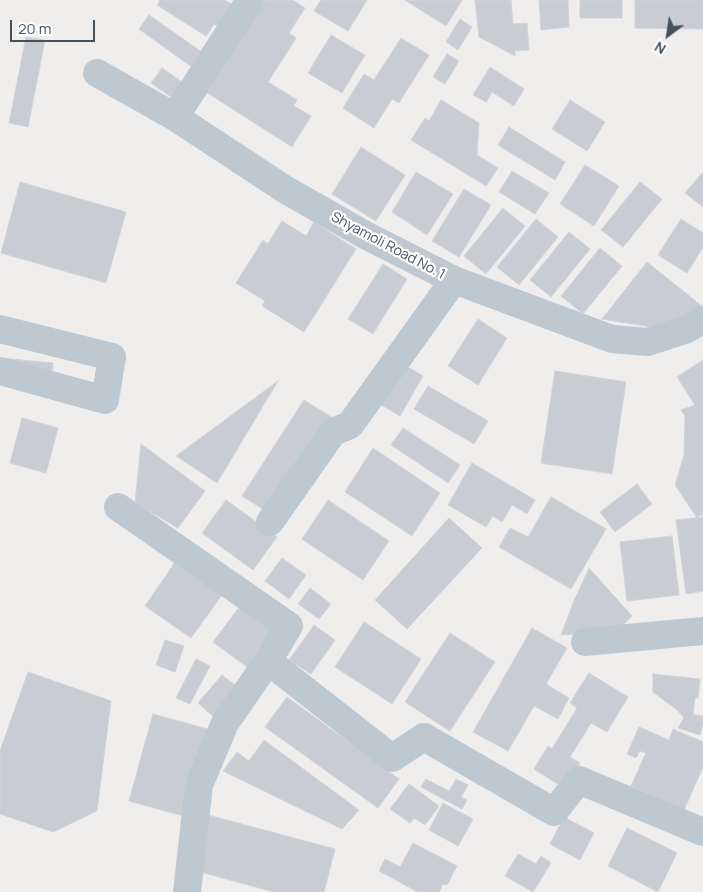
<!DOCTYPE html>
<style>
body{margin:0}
#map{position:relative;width:703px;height:892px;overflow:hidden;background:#f0eded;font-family:Manrope,sans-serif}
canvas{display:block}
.north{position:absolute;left:643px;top:10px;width:50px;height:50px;-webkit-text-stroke:4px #fff;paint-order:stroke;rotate:211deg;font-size:14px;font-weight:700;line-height:20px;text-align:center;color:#45515c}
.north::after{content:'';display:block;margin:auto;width:18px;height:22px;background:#45515c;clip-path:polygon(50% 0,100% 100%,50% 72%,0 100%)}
.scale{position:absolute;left:10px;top:20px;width:85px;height:22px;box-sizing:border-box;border:2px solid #45515c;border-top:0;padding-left:6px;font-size:15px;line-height:18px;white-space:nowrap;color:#45515c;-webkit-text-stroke:4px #fff;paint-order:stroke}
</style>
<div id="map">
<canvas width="703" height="892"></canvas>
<div class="north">N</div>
<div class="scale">20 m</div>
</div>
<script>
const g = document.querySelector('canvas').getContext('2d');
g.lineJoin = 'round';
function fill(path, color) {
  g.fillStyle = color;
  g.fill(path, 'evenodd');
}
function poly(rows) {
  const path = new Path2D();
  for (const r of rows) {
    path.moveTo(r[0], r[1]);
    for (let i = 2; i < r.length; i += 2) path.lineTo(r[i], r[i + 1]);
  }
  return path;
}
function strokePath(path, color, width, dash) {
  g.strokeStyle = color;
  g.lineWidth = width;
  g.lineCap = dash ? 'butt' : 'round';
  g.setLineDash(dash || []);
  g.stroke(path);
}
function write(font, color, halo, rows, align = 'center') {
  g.font = font + ' Manrope,sans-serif';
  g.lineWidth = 4.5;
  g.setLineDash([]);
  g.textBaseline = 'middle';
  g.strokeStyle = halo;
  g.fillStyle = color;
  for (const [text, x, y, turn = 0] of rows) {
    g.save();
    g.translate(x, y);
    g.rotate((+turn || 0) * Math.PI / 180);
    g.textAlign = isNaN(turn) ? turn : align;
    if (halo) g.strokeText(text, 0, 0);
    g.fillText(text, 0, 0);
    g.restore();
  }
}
const building = poly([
 [160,0,224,0,233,5,219,27,214,24,206,36,157,5,160,0],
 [265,0,293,0,305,8,289,33,296,38,268,82,297,100,294,106,311,116,292,147,206,92,265,0],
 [321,0,367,0,348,31,314,11,321,0],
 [405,0,462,0,446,26,405,0],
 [475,0,511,0,513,24,527,23,529,50,515,51,515,56,479,37,475,0],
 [539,0,568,0,569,27,541,30,539,0],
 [580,0,622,0,622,18,580,18,580,0],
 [635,0,703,0,703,29,635,28,635,0],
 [149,15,206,55,196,70,139,29,149,15],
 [460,19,472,27,458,50,446,42,460,19],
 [331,35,365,55,342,93,308,73,331,35],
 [26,37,45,40,28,127,9,123,26,37],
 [401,38,429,55,399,103,392,99,374,128,343,108,364,74,374,80,401,38],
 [447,54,459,61,445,84,433,77,447,54],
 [490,67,524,89,514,106,492,92,486,102,473,95,490,67],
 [162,68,185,84,174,99,151,83,162,68],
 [441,100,479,123,477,155,498,168,486,186,411,140,425,118,429,121,441,100],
 [570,100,605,122,587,151,552,129,570,100],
 [509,127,565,162,555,180,498,145,509,127],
 [361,147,405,175,376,221,332,194,361,147],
 [585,165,619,186,594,226,560,204,585,165],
 [512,171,549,193,535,214,499,192,512,171],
 [416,172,453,194,427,235,392,212,416,172],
 [703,172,703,207,685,193,703,172],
 [20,182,126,212,106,283,1,253,20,182],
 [640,182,662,199,623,247,601,230,640,182],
 [464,189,491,205,459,257,432,241,464,189],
 [503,208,525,226,486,274,464,256,503,208],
 [536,219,558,237,519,285,497,267,536,219],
 [681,219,703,233,703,247,687,273,658,255,681,219],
 [282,221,306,236,314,222,356,249,304,332,262,306,265,301,236,283,263,240,268,244,282,221],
 [569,232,590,249,551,297,530,280,569,232],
 [600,248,622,266,583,314,561,296,600,248],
 [647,262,703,307,683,332,602,319,647,262],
 [383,264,407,279,373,334,348,319,383,264],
 [478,319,507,338,478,385,448,366,478,319],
 [0,358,53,363,52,380,0,358],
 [703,360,703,514,697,518,675,485,684,455,685,416,681,410,695,405,677,377,703,360],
 [401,363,423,376,400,416,378,403,401,363],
 [555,371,626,382,612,474,541,463,555,371],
 [278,381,217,483,176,456,278,381],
 [428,386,488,421,474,444,414,409,428,386],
 [304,400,344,425,282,521,242,496,304,400],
 [22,418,58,428,46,473,10,463,22,418],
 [403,428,460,465,448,483,391,445,403,428],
 [141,444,205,491,178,528,135,503,141,444],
 [373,448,440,493,412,536,345,492,373,448],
 [472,463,535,500,527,514,512,505,502,522,493,516,486,527,448,505,472,463],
 [637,484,652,504,615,532,600,512,637,484],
 [551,497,606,529,571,589,499,547,510,528,528,537,551,497],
 [226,500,277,537,253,570,202,533,226,500],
 [328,500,389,541,363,580,302,539,328,500],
 [703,517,703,591,686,594,676,520,703,517],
 [449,518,482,548,407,629,375,600,449,518],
 [672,536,679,595,627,601,620,542,672,536],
 [180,555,227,588,191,638,145,606,180,555],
 [282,558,306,575,289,599,265,581,282,558],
 [589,568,632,616,617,631,561,635,574,601,589,568],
 [310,588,331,604,319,619,298,604,310,588],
 [247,597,296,632,262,678,213,642,247,597],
 [364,622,421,659,392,704,335,667,364,622],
 [314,625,335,640,311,674,289,660,314,625],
 [532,628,567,648,546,684,569,698,558,719,534,706,508,751,473,732,532,628],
 [450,633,495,662,450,731,405,702,450,633],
 [165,640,184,646,175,672,156,665,165,640],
 [196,659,210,666,190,704,176,698,196,659],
 [28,672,111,701,97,811,53,832,0,814,0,751,28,672],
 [589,673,628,697,607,732,591,723,570,757,580,763,564,788,534,769,548,746,552,749,577,708,570,703,589,673],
 [653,674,700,679,698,698,695,698,693,715,703,716,703,723,700,735,678,728,684,718,677,710,653,692,653,674],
 [222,675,240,689,215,718,198,703,222,675],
 [287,697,399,779,378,808,265,727,287,697],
 [153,714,211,730,187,817,129,801,153,714],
 [639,727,669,740,673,729,703,742,703,767,684,810,631,786,646,753,640,751,636,758,627,754,639,727],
 [264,740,359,810,342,829,223,771,237,752,249,761,264,740],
 [426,779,449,791,456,779,468,785,461,797,467,800,462,809,421,787,426,779],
 [409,784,439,806,425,825,414,818,410,823,390,809,409,784],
 [443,803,473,819,458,846,429,830,443,803],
 [197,812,335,849,324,892,274,892,182,867,197,812],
 [564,817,594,833,580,860,550,844,564,817],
 [627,828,677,853,658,892,608,866,627,828],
 [413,843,457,866,447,885,443,884,439,892,418,892,379,871,385,859,400,867,413,843],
 [518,854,536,864,541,856,551,863,533,892,505,876,518,854]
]);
fill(building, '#caccd3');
strokePath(building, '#d1d3da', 1);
strokePath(poly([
 [97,73,175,117,286,190,367,236,454,280,612,339,648,342,685,330,703,320],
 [175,117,250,0],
 [0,329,112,357,105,400,0,371],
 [118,507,289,626,268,661,392,758,424,737,554,812,579,780,703,832],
 [270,522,333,432,350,425,454,280],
 [585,642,703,631],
 [187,892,199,785,225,723,268,661]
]), '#bdc8d1', 28);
write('14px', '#45515c', '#fff', [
 ["Shyamoli Road No. 1",388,246,28]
]);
</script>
